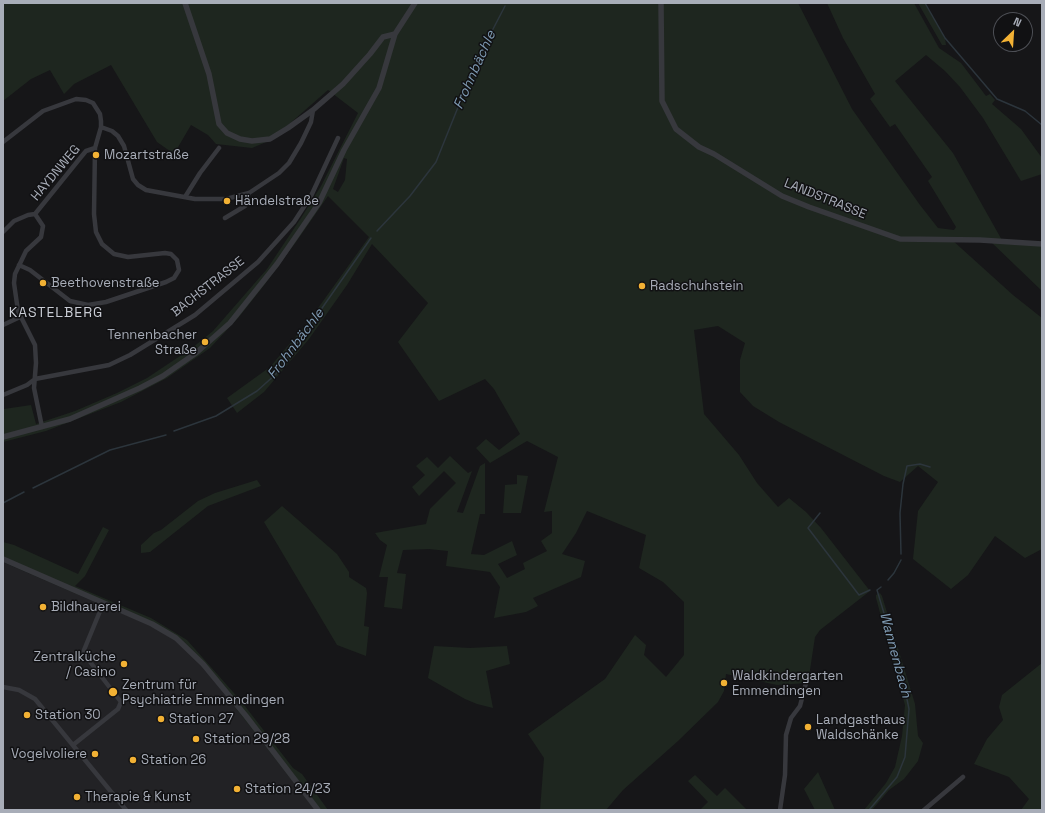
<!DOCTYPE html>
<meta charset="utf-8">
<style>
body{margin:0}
#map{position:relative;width:1045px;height:813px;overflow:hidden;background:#161618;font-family:"Space Grotesk",sans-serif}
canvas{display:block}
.frame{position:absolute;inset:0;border:4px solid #a8adb8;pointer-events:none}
.north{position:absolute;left:993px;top:12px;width:40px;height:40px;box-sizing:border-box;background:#111113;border:1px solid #4d4f55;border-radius:50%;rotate:25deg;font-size:11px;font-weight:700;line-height:16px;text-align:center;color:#a8adb8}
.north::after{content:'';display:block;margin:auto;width:14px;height:18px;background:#f2b134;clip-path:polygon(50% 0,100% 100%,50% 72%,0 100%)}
</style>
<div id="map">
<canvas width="1045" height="813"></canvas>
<div class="frame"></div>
<div class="north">N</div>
</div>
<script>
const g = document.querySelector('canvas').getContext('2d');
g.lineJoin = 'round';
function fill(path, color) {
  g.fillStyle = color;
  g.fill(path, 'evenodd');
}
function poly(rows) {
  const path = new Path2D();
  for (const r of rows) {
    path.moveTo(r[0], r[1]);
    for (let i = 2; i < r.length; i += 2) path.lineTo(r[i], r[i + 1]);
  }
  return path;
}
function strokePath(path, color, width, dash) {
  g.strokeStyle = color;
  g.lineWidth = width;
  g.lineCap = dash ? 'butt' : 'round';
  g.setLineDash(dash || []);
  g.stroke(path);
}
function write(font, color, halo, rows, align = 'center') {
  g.font = font + ' "Space Grotesk",sans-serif';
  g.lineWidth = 3;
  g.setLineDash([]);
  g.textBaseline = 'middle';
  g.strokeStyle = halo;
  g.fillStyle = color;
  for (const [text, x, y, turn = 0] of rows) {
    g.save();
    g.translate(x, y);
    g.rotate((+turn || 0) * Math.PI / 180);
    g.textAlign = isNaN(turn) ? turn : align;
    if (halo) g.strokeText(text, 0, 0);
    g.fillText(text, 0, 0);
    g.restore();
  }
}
fill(poly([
 [3,562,160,630,183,645,202,665,246,718,315,810,3,810]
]), '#222225');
fill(poly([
 [3,3,798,3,852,109,920,205,938,228,954,230,956,227,928,181,932,177,895,124,890,127,870,99,875,94,843,38,827,3,914,3,939,48,961,63,986,96,990,94,995,100,992,104,1021,129,1042,158,1042,174,1021,181,983,118,960,87,945,71,926,55,895,81,953,153,1003,242,1042,244,1042,291,990,241,951,239,1013,295,1042,318,1042,549,1025,558,995,536,968,575,951,589,913,559,918,511,938,482,918,466,900,482,884,476,779,422,753,406,740,392,740,360,745,343,718,326,694,330,704,414,739,455,757,483,778,507,789,498,806,512,821,528,870,591,820,630,815,637,808,683,777,685,726,674,724,691,718,702,678,741,623,790,606,810,540,810,544,758,528,734,605,679,635,635,646,645,644,655,666,677,684,655,684,602,663,582,639,568,646,535,587,511,576,533,562,554,585,561,581,577,533,598,538,606,526,612,494,618,500,587,490,572,446,566,448,551,429,549,403,550,397,573,406,574,402,609,384,607,388,577,379,577,387,545,380,540,375,533,426,524,430,509,456,483,444,471,419,496,412,487,425,475,416,466,427,457,438,468,450,456,468,473,472,471,457,512,463,513,480,466,485,463,485,514,480,514,471,554,484,555,512,541,517,555,498,564,507,578,525,569,523,563,547,551,541,541,552,533,552,511,544,512,558,457,527,441,490,463,476,448,486,439,499,450,520,434,494,389,485,379,439,401,398,342,428,303,372,244,347,285,309,339,264,392,237,413,227,398,270,367,308,322,369,237,328,196,296,242,265,284,239,317,210,348,167,378,121,402,46,431,3,442,4,409,31,405,36,424,75,411,117,393,147,378,192,348,213,331,267,269,301,218,321,186,358,113,328,90,271,140,252,148,216,144,208,135,191,125,174,154,157,142,111,65,74,84,64,94,50,70,31,79,3,101],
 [344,158,347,159,345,180,338,192,333,189],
 [918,3,925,3,945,38,946,45,942,45],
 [517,475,528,476,521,513,503,513,505,485,517,484],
 [257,480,261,486,208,506,150,552,141,553,141,545,154,533,161,530,198,501,215,493],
 [282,506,337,554,349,572,349,577,366,588,367,593,364,626,369,627,366,656,337,645,264,522],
 [103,527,109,530,85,576,75,586,151,618,187,640,241,701,293,768,302,774,328,810,315,810,202,665,183,645,160,630,3,562,3,542,14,545,78,574],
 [880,593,882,596,915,704,918,736,923,743,918,761,904,779,889,790,872,810,864,810,886,783,895,767,902,736,905,705,876,598,876,595],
 [434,646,470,648,507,646,510,664,486,671,493,708,477,704,465,699,428,678],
 [1042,663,1042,810,1021,810,1029,799,1009,777,974,764,987,739,1003,720,999,707,1002,695],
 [818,772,835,810,815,810,804,789],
 [695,775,717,796,725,788,747,810,700,810,708,802,688,781]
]), '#1e261f');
strokePath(poly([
 [925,3,945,38,997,99,1025,111,1042,125],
 [377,231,410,196,436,162,477,60,505,6],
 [174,431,216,416,257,391,276,374,371,238],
 [33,488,110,450,166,435],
 [3,503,24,492],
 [820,513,808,528,859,595,870,590],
 [901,554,900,513,903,484,907,466,920,464,930,467],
 [888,580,894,573,901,560],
 [869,810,897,777,905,757,909,709,901,670,877,590,881,587]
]), '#2c353c', 1.5);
strokePath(poly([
 [101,127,112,131,118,136,124,146,133,179,138,185,146,190,195,199,226,199,249,193,279,173,289,163,301,143,311,122,313,110],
 [3,142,43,111,76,99,86,100,93,103,100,114,101,121,101,127,95,148,94,214,96,232,102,244,114,254,128,257,165,253,171,254,177,260,179,270,174,278,166,282,106,302,88,305,70,301,30,270,19,265],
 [185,197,200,173,219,148],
 [35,214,81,157,86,151,95,148],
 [225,218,245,206,249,193],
 [3,232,14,221,28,215,35,214,43,226,41,237,26,251,15,274,14,283,18,311,35,345,36,363,34,388,42,427],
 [3,325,20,317],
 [3,395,27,385,35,379,109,365,130,355,195,315,258,262,294,222,311,196,338,138],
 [3,687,19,690,35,699,126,810],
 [73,745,118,709,121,702,84,654,84,650,103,604],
 [780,810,785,775,786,735,791,718,800,706,806,683],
 [924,810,963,777]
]), '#37383d', 4.5);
strokePath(poly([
 [185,3,209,74,219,124,227,133,240,139,252,141,270,139,288,128,313,110,343,84,370,54,383,37,395,34],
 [661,3,662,101,676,129,699,147,714,154,782,196,809,207,900,239,980,240,1042,244],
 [3,437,70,419,140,388,163,376,196,353,230,323,277,264,319,203,344,150,379,88,395,34,415,3],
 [3,559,152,624,176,638,203,664,246,716,318,810]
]), '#37383d', 5.5);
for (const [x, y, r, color] of [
 [96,155,4,"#f2b134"],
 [227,201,4,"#f2b134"],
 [43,283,4,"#f2b134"],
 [642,286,4,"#f2b134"],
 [205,342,4,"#f2b134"],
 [43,607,4,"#f2b134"],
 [124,664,4,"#f2b134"],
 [724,683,4,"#f2b134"],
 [113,692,5,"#f2b134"],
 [27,715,4,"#f2b134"],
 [161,719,4,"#f2b134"],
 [808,727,4,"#f2b134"],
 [196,739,4,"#f2b134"],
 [95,754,4,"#f2b134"],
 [133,760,4,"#f2b134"],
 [237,789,4,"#f2b134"],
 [77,797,4,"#f2b134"]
]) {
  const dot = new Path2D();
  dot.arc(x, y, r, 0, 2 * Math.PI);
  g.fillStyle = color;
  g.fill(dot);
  strokePath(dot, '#111113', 1.5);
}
write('13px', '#a8adb8', '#111113', [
 ["Mozartstraße",104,155],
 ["Händelstraße",235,201],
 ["Beethovenstraße",51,283],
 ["Radschuhstein",650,286],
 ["Tennenbacher",197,335,"right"],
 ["Straße",197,350,"right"],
 ["Bildhauerei",51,607],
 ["Zentralküche",116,657,"right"],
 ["/ Casino",116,672,"right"],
 ["Waldkindergarten",732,676],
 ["Emmendingen",732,691],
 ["Zentrum für",122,685],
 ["Psychiatrie Emmendingen",122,700],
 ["Station 30",35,715],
 ["Station 27",169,719],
 ["Landgasthaus",816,720],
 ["Waldschänke",816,735],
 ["Station 29/28",204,739],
 ["Vogelvoliere",87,754,"right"],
 ["Station 26",141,760],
 ["Station 24/23",245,789],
 ["Therapie & Kunst",85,797]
], 'left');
write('13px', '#a8adb8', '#111113', [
 ["HAYDNWEG",56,173,-50],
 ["LANDSTRASSE",825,199,22],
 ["BACHSTRASSE",208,287,-38]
]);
write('italic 14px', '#7f9bb3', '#111113', [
 ["Frohnbächle",475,70,-66],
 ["Frohnbächle",296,344,-53],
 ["Wannenbach",895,655,75]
]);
g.letterSpacing = '1px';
write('14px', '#c9ccd4', '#111113', [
 ["KASTELBERG",56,313]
]);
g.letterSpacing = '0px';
</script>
